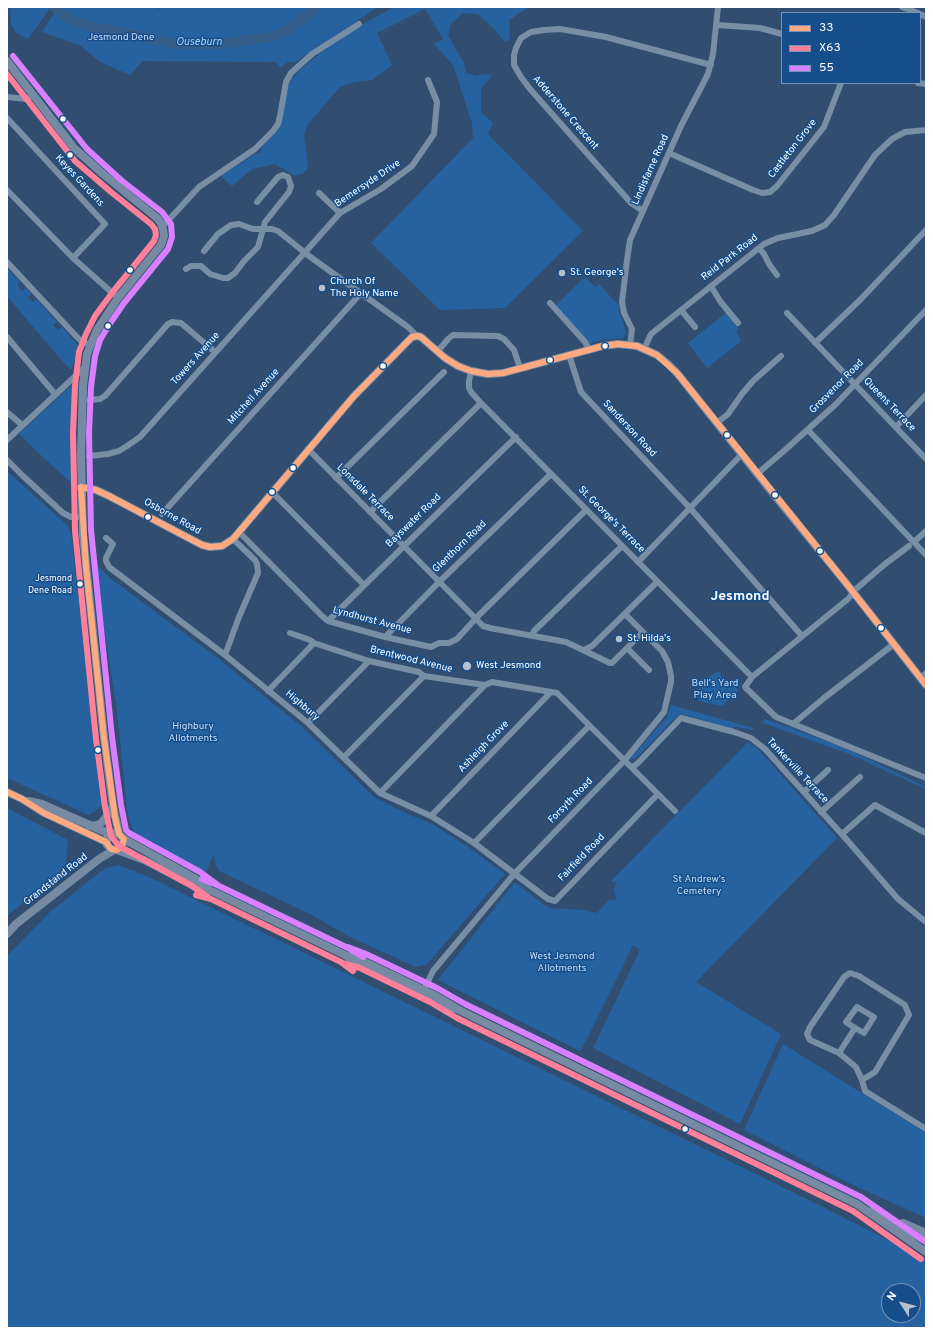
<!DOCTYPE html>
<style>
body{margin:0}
#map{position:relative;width:933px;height:1335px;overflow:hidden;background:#314e70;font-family:Overpass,sans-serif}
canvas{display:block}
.frame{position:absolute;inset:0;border:8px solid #fff;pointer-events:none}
.legend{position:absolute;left:781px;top:12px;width:140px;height:72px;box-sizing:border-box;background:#164d8b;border:1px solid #7394b9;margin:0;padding:5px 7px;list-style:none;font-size:12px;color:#fff}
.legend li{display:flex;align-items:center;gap:8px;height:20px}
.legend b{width:20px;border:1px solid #7394b9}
.north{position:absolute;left:881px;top:1283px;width:40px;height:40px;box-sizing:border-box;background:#164d8b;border:1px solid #7394b9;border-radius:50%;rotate:306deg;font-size:11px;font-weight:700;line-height:16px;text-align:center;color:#fff}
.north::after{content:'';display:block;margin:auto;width:14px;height:18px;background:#b7c1cd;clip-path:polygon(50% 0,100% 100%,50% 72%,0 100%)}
</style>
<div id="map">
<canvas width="933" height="1335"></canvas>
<div class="frame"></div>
<ul class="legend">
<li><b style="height:5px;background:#ffa980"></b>33</li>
<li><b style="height:5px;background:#ff8098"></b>X63</li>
<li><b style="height:5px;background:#d880ff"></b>55</li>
</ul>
<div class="north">N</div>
</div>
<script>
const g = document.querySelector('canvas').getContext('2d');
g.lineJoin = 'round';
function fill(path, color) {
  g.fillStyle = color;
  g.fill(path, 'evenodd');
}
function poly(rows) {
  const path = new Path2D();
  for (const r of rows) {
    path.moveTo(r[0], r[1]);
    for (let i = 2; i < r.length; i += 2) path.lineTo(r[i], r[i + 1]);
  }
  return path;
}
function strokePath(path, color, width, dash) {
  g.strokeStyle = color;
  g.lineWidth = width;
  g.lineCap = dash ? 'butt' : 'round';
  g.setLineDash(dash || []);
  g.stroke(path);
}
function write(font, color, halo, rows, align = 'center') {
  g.font = font + ' Overpass,sans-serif';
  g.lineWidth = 3;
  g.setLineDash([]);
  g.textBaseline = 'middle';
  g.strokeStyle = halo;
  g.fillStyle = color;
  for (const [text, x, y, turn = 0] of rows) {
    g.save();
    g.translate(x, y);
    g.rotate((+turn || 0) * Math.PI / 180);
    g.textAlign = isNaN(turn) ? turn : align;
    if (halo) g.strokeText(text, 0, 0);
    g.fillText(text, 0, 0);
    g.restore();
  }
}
fill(poly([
 [10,7,51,7,28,39,16,33,11,23],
 [58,7,153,7,159,9,161,7,378,7,295,62,288,62,280,68,276,62,143,61,130,75,100,62,81,46,42,32],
 [394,7,529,7,509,20,510,34,509,40,505,42,495,30,478,14,463,13,451,24,448,36,464,63,466,73,476,76,483,74,492,75,481,89,481,112,493,123,488,134,583,231,505,308,440,310,371,243,473,138,472,123,453,65,434,44,443,39,425,9,377,33,392,65,372,80,354,82,340,87,308,124,304,135,308,168,302,174,294,175,275,164,252,169,232,186,221,176,255,154,258,154,262,150,262,147,275,133,281,123,289,82,300,70,330,45,363,24],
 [7,268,20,282,17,285,22,291,26,288,31,294,28,297,28,298,33,302,36,299,57,322,53,325,58,330,62,327,77,344,79,348,78,352,71,370,64,363,7,296],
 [585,277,595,287,599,284,619,306,619,312,623,322,626,333,623,338,602,340,588,344,555,306],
 [726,313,739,329,736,332,740,338,741,341,707,368,688,343],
 [75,382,79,385,76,420,75,486,45,459,19,434],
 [7,471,67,525,71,533,103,805,89,815,7,778],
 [95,565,97,565,110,578,220,660,285,713,302,727,374,797,403,812,432,824,468,847,505,874,427,964,416,967,350,937,310,914,219,871,215,863,214,854,206,872,136,837,130,822,127,808,117,710,96,576],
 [719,671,722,678,725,678,739,690,722,706,698,701,701,679,705,679],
 [671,705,753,728,752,730,737,727,734,727,732,729,685,715,681,715,674,719,635,759,630,759,667,717],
 [764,719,774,722,843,747,926,787,926,789,849,754,763,723],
 [748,742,758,749,837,838,696,982,781,1034,740,1124,593,1048,640,950,633,945,588,1037,580,1051,438,980,515,882,544,905,550,908,584,910,597,913,610,899,612,900,617,899,614,891,616,882,611,881],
 [7,808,68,840,65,868,7,916],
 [118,865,149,877,815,1203,890,1241,907,1248,926,1260,926,1328,7,1328,7,956,50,912,105,868],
 [889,1291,913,1291,913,1315,889,1315],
 [783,1044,926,1133,926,1218,853,1185,744,1130]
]), '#2762a0');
strokePath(poly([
 [54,7,66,17,91,27,122,32,175,44,221,44,270,37,284,32,303,19,317,7]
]), '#365e8a', 10);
strokePath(poly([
 [902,7,918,13],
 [920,14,926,17],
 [717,25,760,28,782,34],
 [918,83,926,84],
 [7,97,26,99,33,95],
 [7,118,105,224,73,258],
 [669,153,753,190,762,193,770,192,777,186,824,127,841,83],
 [7,190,73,258,118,298],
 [319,193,340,213],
 [643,211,631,203,530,89,521,77,514,65,514,55,516,48,521,38,531,32,544,30,560,29,606,37,711,65],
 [163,226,199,187,255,149,273,131,278,124,280,116,286,82,291,73,312,54,359,24],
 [759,248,764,254,769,264,777,275],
 [204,251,218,234,231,225,239,224,253,229,272,229,278,231,309,256,408,327,417,336],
 [7,262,76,336,81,341,90,345],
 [186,269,191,266,201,266,210,274,223,278,228,278,235,273,244,261,258,247,265,222,289,192,291,186,288,177,283,175,278,177,257,202],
 [711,286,720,301,738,323],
 [550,303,585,342,589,349],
 [681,310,695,327],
 [787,313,926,459],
 [7,337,55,394],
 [815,343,861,299,926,230],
 [630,345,632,329,624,313,622,302,627,260,630,240,681,126,708,74,713,54,718,7],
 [644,349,651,334,764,244,778,238,812,231,825,225,834,215,875,155,892,139,905,132,926,130],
 [438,351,448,339,453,335,498,336,504,339,514,350,520,368],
 [569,355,581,392,690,508,802,636],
 [471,371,469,381,469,388,471,392,481,403,752,677],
 [89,400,100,399,105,396,168,324,172,322,181,323,215,352],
 [7,412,22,425],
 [717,423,728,414,742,394,753,381,781,356],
 [896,427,926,395],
 [808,430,926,555],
 [7,440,85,367],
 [308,449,483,626,490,628,566,642,610,663,612,663,643,632],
 [89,456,108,454,119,451,127,446,140,437,340,213,381,189,412,166,434,134,437,102,428,80],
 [7,460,23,476,63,513,71,517,82,517],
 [757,474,785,450,836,404,926,310],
 [336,478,444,372],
 [272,492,364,585],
 [370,512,481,403],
 [162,514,361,293],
 [239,532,322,616,328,621,385,637,431,647,439,643,449,643,457,639,479,615,586,510],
 [106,538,113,544,106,558,106,561,109,567,225,655,308,723,380,793,431,816,474,843,548,899,555,901,658,794],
 [914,542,926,531],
 [909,546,885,564,856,589,848,599,752,677,745,687,776,717,926,778],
 [638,562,742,454],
 [328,621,404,546,516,437],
 [290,633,310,640,314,643,369,661,419,672,424,676,485,685,492,682,557,693,675,811],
 [532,635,534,631,622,546],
 [385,637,439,582,551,474],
 [627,648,649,670],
 [584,650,592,646,657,582],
 [225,655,239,617,258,573,257,564,255,560,233,539],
 [921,679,926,673],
 [268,691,314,643],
 [308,723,369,661],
 [793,724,824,698,894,644],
 [344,757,424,676],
 [632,767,637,764,681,718,734,732,751,738,765,749,847,840,898,899,926,922],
 [804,792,828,770],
 [380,793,485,685],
 [821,812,860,777],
 [431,816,551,692],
 [842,834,875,805,926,833],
 [474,843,589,726],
 [422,994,433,971,515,873,624,761,664,712,671,682,671,676,668,662,662,651,625,614],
 [839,1053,855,1028,846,1022,857,1007,874,1017,864,1033,855,1028],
 [862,1080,875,1072,909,1015,905,1005,859,976,850,973,844,977,810,1027,807,1034,810,1040,839,1053,856,1067,862,1080,865,1091,926,1129]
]), '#788ea5', 6);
strokePath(poly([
 [7,61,74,148,103,174,157,218,161,223,163,229,164,236,161,245,118,298,97,330,87,354,83,386,81,456,83,535,104,738,113,806,119,834],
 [81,487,96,490,109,496,202,545,210,547,222,546,233,539,354,396,412,337,417,336,421,337,445,358,458,366,471,371,488,374,503,373,603,346,618,344,637,346,657,355,668,364,677,373,775,496,846,583,926,685],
 [7,792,22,799,44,813,106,842],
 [29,801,42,804,110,834],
 [90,826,97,825,101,823,107,816,113,806],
 [124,839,196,879,207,887],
 [117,850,122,846,124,839,119,834,112,833,110,834,107,839,107,845,111,849,117,850,144,860,193,885,214,892,345,955,361,966,443,1006,453,1009],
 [7,934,16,924,99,859,114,850],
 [345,955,363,961,434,995,461,1011,857,1204,926,1252],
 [873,1210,926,1241],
 [903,1223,926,1233]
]), '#778aa3', 8);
strokePath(poly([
 [81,487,96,490,109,496,202,545,210,547,222,546,233,539,354,396,412,337,417,336,421,337,445,358,458,366,471,371,488,374,503,373,603,346,618,344,637,346,657,355,677,373,846,583,926,685],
 [7,792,22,799,44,813,106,842,111,849,117,850,122,846,124,839,119,834,115,817,104,738,86,567,81,487]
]), '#ffa980', 6);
strokePath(poly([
 [7,74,75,161,111,192,151,224,155,229,156,235,154,241,112,293,95,316,86,334,79,352,75,386,73,433,75,531,96,739,105,807,111,836,119,846,192,886,209,898],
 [196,895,211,899,341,962,353,971],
 [342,963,360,968,430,1002,457,1018,853,1211,921,1259]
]), '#ff8098', 6);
strokePath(poly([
 [13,56,87,149,121,180,162,212,171,224,172,237,168,249,124,303,109,325,100,340,95,356,91,387,89,433,91,530,112,737,121,805,126,830,129,833,200,872,219,886],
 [202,879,217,885,348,948,363,957],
 [348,947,366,954,437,988,465,1004,861,1197,926,1242]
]), '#d880ff', 6);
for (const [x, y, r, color] of [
 [63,119,3.5,"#fff"],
 [70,155,3.5,"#fff"],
 [130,270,3.5,"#fff"],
 [562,273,4,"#b7c1cd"],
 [322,288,4,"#b7c1cd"],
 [108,326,3.5,"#fff"],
 [605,346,3.5,"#fff"],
 [550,360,3.5,"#fff"],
 [383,366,3.5,"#fff"],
 [727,435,3.5,"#fff"],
 [293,468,3.5,"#fff"],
 [272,492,3.5,"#fff"],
 [775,495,3.5,"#fff"],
 [148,517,3.5,"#fff"],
 [820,551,3.5,"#fff"],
 [80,584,3.5,"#fff"],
 [881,628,3.5,"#fff"],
 [619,639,4,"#b7c1cd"],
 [467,666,5,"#b7c1cd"],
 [98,750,3.5,"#fff"],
 [685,1129,3.5,"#fff"]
]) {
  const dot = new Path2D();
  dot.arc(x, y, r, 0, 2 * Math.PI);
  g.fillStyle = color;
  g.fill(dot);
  strokePath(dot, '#164d8b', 1.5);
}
write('9px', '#fff', '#164d8b', [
 ["Jesmond",72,579],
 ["Dene Road",72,591]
], 'right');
write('10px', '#c5dffb', '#164d8b', [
 ["Jesmond Dene",121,38],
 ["Bell's Yard",715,684],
 ["Play Area",715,696],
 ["Highbury",193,727],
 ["Allotments",193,739],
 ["St Andrew's",699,880],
 ["Cemetery",699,892],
 ["West Jesmond",562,957],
 ["Allotments",562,969]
]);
write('10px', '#fff', '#164d8b', [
 ["Adderstone Crescent",565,113,49],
 ["Castleton Grove",793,149,-52],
 ["Lindisfarne Road",651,170,-66],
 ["Keyes Gardens",79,181,47],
 ["Bemersyde Drive",368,184,-34],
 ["Reid Park Road",730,258,-38],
 ["Towers Avenue",196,359,-48],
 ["Grosvenor Road",837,387,-45],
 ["Mitchell Avenue",254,397,-48],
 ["Queens Terrace",889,405,46],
 ["Sanderson Road",629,429,47],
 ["Lonsdale Terrace",365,493,45],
 ["Osborne Road",172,517,29],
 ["St. George's Terrace",611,520,45],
 ["Bayswater Road",414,521,-44],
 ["Glenthorn Road",460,547,-44],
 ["Lyndhurst Avenue",372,621,15],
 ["Brentwood Avenue",411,660,14],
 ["Highbury",302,706,40],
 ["Ashleigh Grove",484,747,-46],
 ["Tankerville Terrace",797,771,47],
 ["Forsyth Road",571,801,-46],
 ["Fairfield Road",582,858,-46],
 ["Grandstand Road",56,880,-38]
]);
write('10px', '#fff', '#164d8b', [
 ["St. George's",570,273],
 ["Church Of",330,282],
 ["The Holy Name",330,294],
 ["St. Hilda's",627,639],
 ["West Jesmond",476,666]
], 'left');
write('italic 11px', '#aad0f6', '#164d8b', [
 ["Ouseburn",199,43]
]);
write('bold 14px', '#fff', '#164d8b', [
 ["Jesmond",740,597]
]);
</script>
